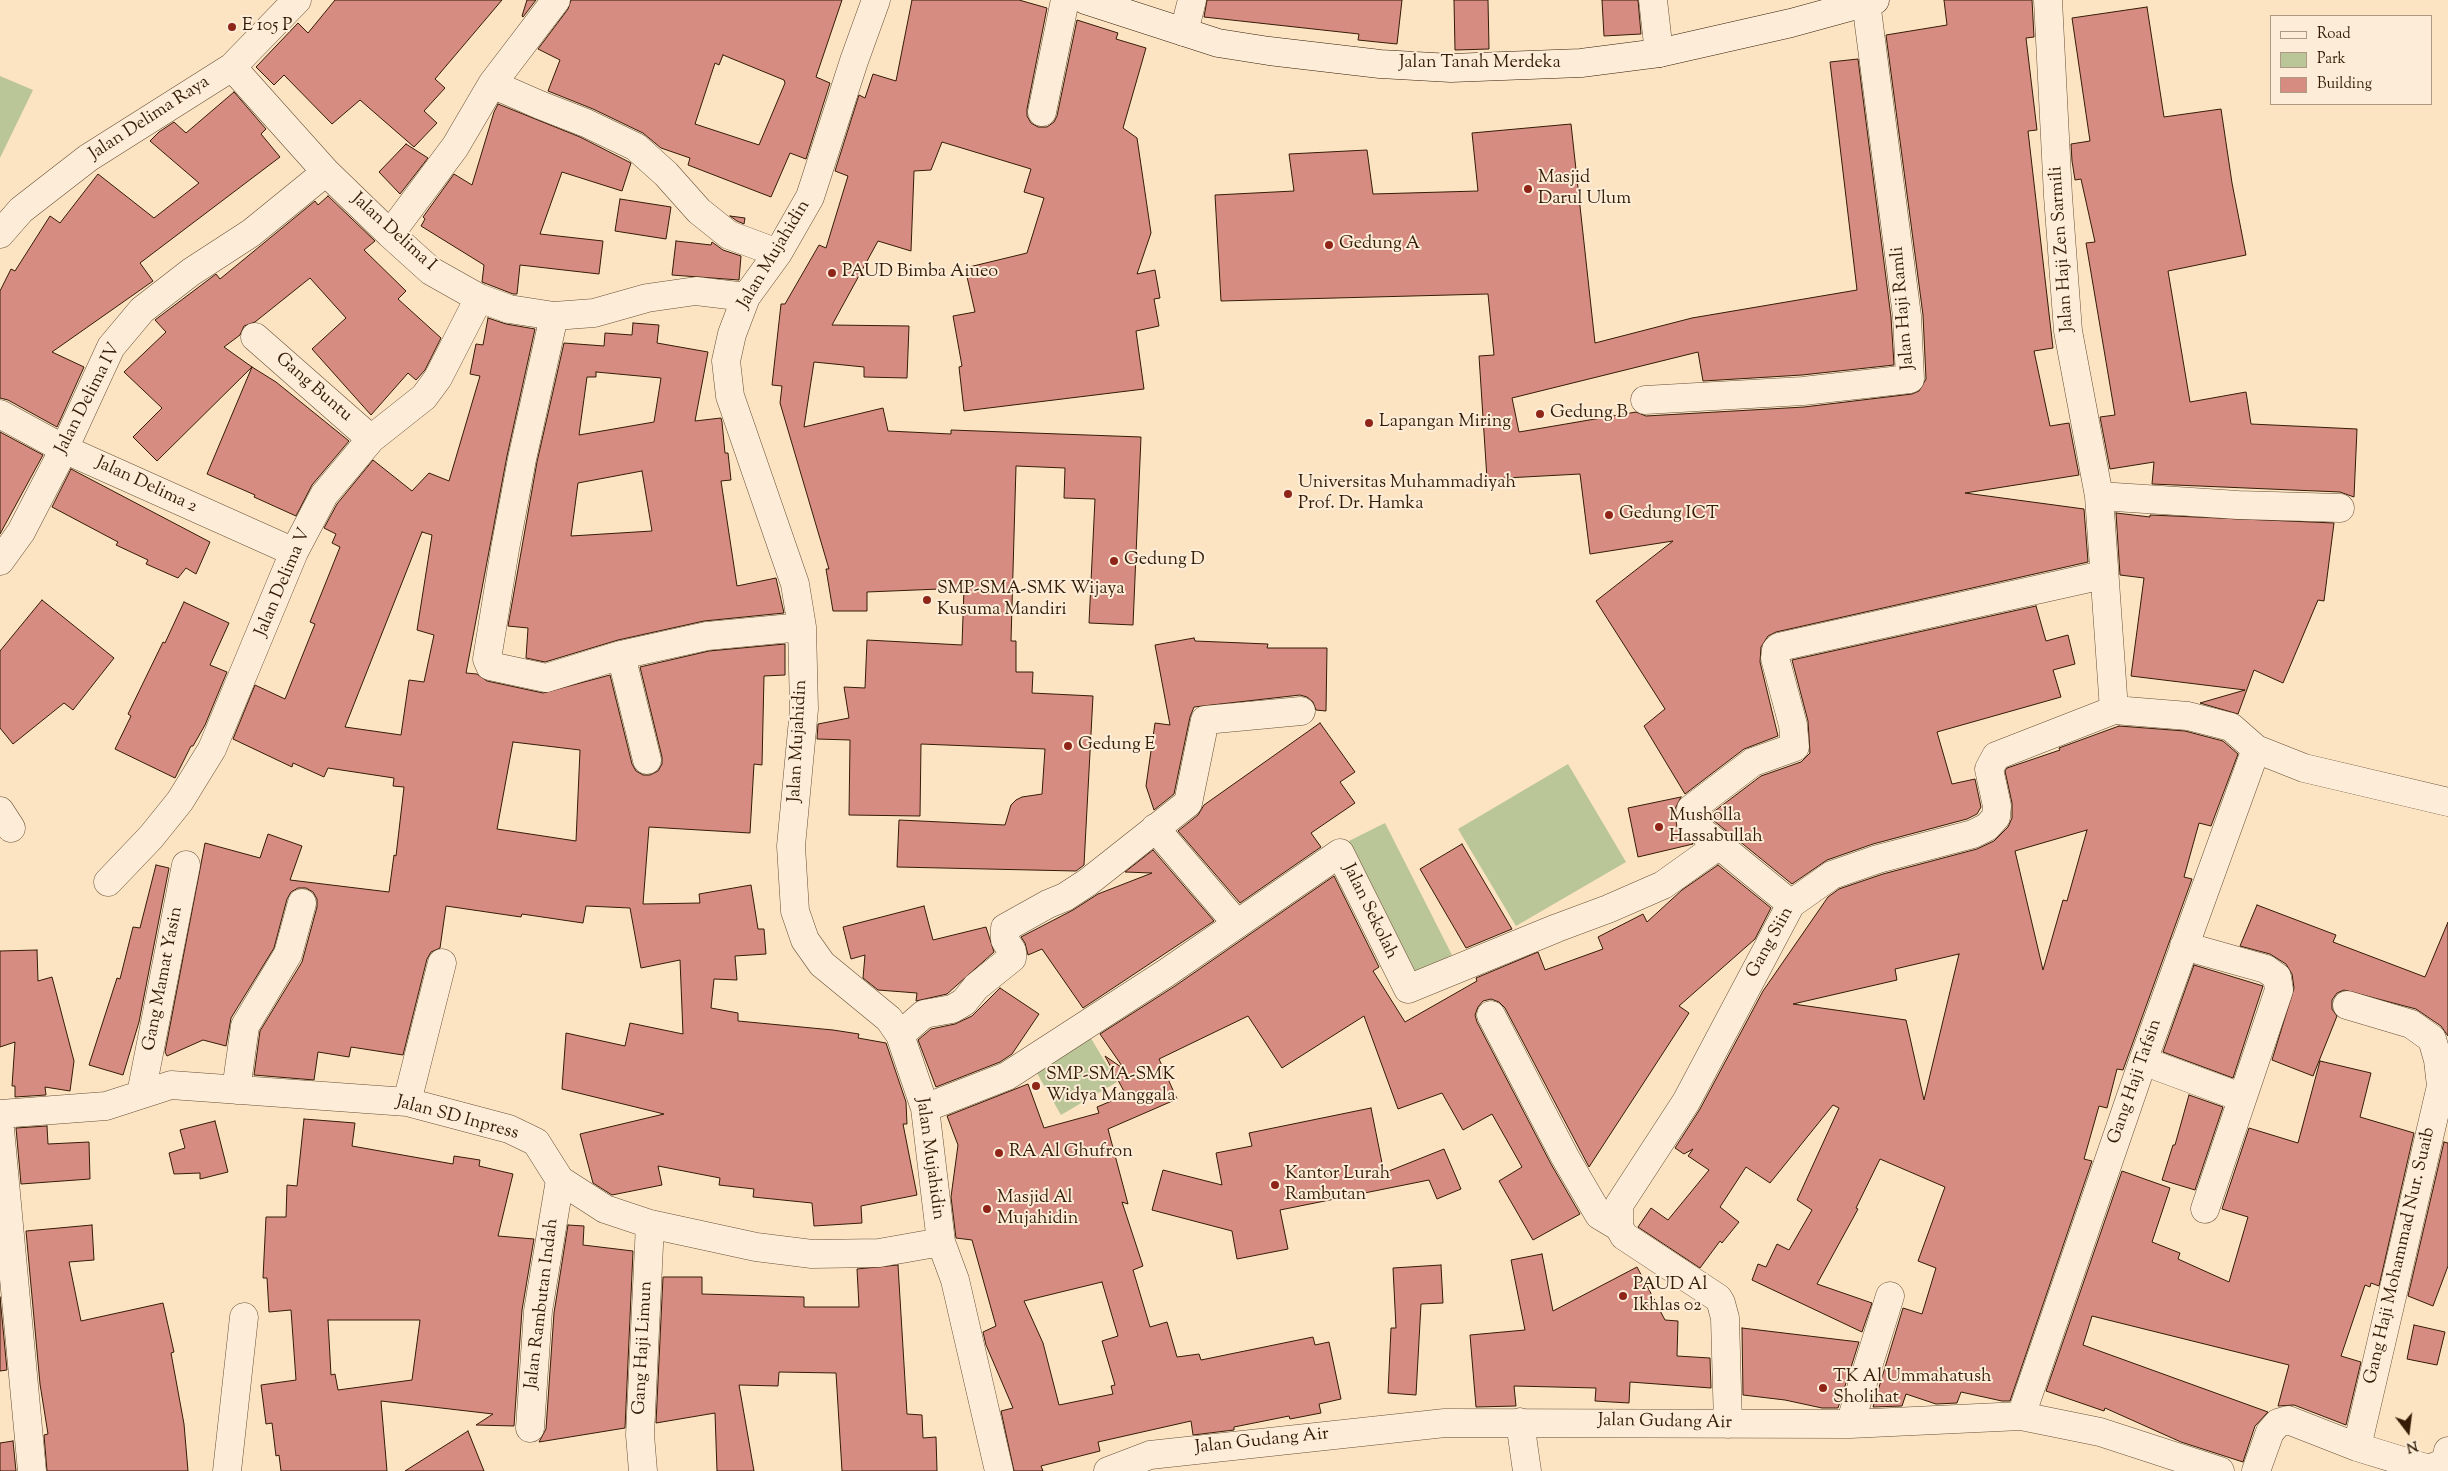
<!DOCTYPE html>
<style>
body{margin:0}
#map{position:relative;width:2448px;height:1471px;overflow:hidden;background:#fce4c3;font-family:"Sorts Mill Goudy",serif}
canvas{display:block}
.legend{position:absolute;left:2270px;top:15px;width:162px;height:90px;box-sizing:border-box;background:#fdedd8;border:1px solid #ad9984;margin:0;padding:6px 9px;list-style:none;font-size:15px;color:#351c06}
.legend li{display:flex;align-items:center;gap:10px;height:25px}
.legend b{width:25px;border:1px solid #ad9984}
.north{position:absolute;left:2383px;top:1406px;width:50px;height:50px;-webkit-text-stroke:4px #fdedd8;paint-order:stroke;rotate:165deg;font-size:14px;font-weight:700;line-height:20px;text-align:center;color:#351c06}
.north::after{content:'';display:block;margin:auto;width:18px;height:22px;background:#351c06;clip-path:polygon(50% 0,100% 100%,50% 72%,0 100%)}
</style>
<div id="map">
<canvas width="2448" height="1471"></canvas>
<ul class="legend">
<li><b style="height:6px;background:#fdedd8"></b>Road</li>
<li><b style="height:14px;background:#bac598"></b>Park</li>
<li><b style="height:14px;background:#d78c81"></b>Building</li>
</ul>
<div class="north">N</div>
</div>
<script>
const g = document.querySelector('canvas').getContext('2d');
g.lineJoin = 'round';
function fill(path, color) {
  g.fillStyle = color;
  g.fill(path, 'evenodd');
}
function poly(rows) {
  const path = new Path2D();
  for (const r of rows) {
    path.moveTo(r[0], r[1]);
    for (let i = 2; i < r.length; i += 2) path.lineTo(r[i], r[i + 1]);
  }
  return path;
}
function strokePath(path, color, width, dash) {
  g.strokeStyle = color;
  g.lineWidth = width;
  g.lineCap = dash ? 'butt' : 'round';
  g.setLineDash(dash || []);
  g.stroke(path);
}
function write(font, color, halo, rows, align = 'center') {
  g.font = font + ' "Sorts Mill Goudy",serif';
  g.lineWidth = 4;
  g.setLineDash([]);
  g.textBaseline = 'middle';
  g.strokeStyle = halo;
  g.fillStyle = color;
  for (const [text, x, y, turn = 0] of rows) {
    g.save();
    g.translate(x, y);
    g.rotate((+turn || 0) * Math.PI / 180);
    g.textAlign = isNaN(turn) ? turn : align;
    if (halo) g.strokeText(text, 0, 0);
    g.fillText(text, 0, 0);
    g.restore();
  }
}
fill(poly([
 [0,76,33,90,0,158],
 [1568,764,1626,862,1516,926,1458,829],
 [1385,823,1452,955,1415,974,1349,841],
 [1089,1035,1117,1082,1061,1115,1034,1068]
]), '#bac598');
const building = poly([
 [335,0,502,0,435,79,445,88,424,111,437,123,414,147,360,100,332,124,284,75,274,85,256,67,298,23,308,33,335,0],
 [527,0,536,0,523,17,522,16,527,0],
 [571,0,842,0,816,77,830,83,806,159,790,153,771,197,688,165,690,158,661,148,643,133,593,109,548,91,560,60,538,49,568,9,571,0],
 [723,55,784,80,785,83,759,145,695,124,715,63,719,65,723,55],
 [912,0,1019,0,1047,8,1027,109,1027,116,1031,123,1038,127,1047,127,1054,122,1057,116,1077,20,1118,33,1116,39,1146,48,1123,128,1137,138,1151,233,1137,274,1155,270,1160,298,1154,299,1159,326,1136,331,1144,389,964,411,959,367,962,366,953,316,975,312,965,268,1027,253,1044,198,1024,192,1031,169,942,142,931,170,914,171,911,251,878,241,832,325,909,326,907,378,864,377,864,367,814,362,804,427,883,408,888,431,951,434,951,430,1141,437,1133,625,1089,623,1095,499,1064,498,1065,468,1016,466,1011,641,1016,641,1016,672,1033,672,1032,693,1093,696,1084,865,1076,871,897,867,899,820,1005,825,1011,805,1016,800,1022,797,1042,794,1045,749,921,744,920,816,849,815,850,740,817,739,818,724,849,718,844,687,865,688,867,640,962,645,964,588,867,592,867,611,833,611,826,569,829,569,780,403,782,386,772,385,781,304,785,304,819,245,826,248,848,176,835,171,859,95,865,98,873,74,896,81,912,0],
 [1207,0,1402,0,1397,44,1358,40,1359,34,1204,17,1207,0],
 [1454,0,1488,0,1489,49,1455,50,1454,0],
 [1602,0,1638,0,1641,34,1604,36,1602,0],
 [1944,0,2032,0,2034,37,2026,38,2037,130,2028,131,2053,348,2034,351,2050,426,2069,423,2079,475,1965,493,2084,509,2088,562,1776,632,1768,636,1761,647,1760,662,1778,736,1744,749,1685,794,1644,726,1665,709,1596,601,1673,541,1590,554,1580,474,1487,479,1479,356,1494,355,1488,294,1221,301,1215,195,1294,191,1289,154,1367,150,1373,194,1478,191,1472,133,1571,124,1595,343,1692,318,1857,290,1830,62,1858,59,1891,317,1894,365,1802,375,1703,381,1698,352,1512,398,1519,432,1636,412,1646,416,1804,407,1912,394,1919,391,1926,379,1923,315,1886,35,1947,25,1944,0],
 [2147,7,2164,117,2221,109,2232,183,2246,255,2168,271,2190,402,2246,392,2251,424,2357,429,2354,497,2340,492,2152,484,2154,462,2110,469,2100,417,2115,415,2086,243,2095,242,2081,179,2075,180,2072,161,2071,144,2090,141,2072,18,2147,7],
 [234,92,266,129,261,134,280,157,140,263,153,281,52,352,84,367,57,427,8,400,0,398,0,291,11,269,15,271,50,216,60,223,98,174,154,218,199,183,150,141,159,132,174,122,186,133,234,92],
 [498,104,580,137,631,163,622,191,562,172,540,234,603,241,599,274,520,265,517,294,513,294,482,282,484,265,421,226,425,219,423,217,454,174,472,185,494,112,498,104],
 [406,144,428,158,400,194,379,172,406,144],
 [328,196,375,241,364,250,406,291,398,299,441,338,425,370,416,380,408,373,371,415,312,349,346,318,310,278,255,322,244,326,240,335,224,347,252,367,157,461,133,437,162,408,124,372,166,332,155,320,216,274,220,279,315,201,318,205,328,196],
 [620,199,671,207,666,239,615,231,620,199],
 [730,216,745,218,744,224,737,221,730,216],
 [676,241,711,245,712,242,723,250,741,256,739,280,672,275,676,241],
 [488,318,506,324,535,329,507,456,466,673,477,674,487,681,543,693,610,675,632,764,636,771,643,775,650,775,658,771,662,764,662,757,640,667,709,651,785,644,785,675,764,676,762,765,754,764,750,833,649,827,643,904,700,903,699,894,751,885,758,929,764,929,766,954,735,956,737,980,714,979,711,1008,738,1013,738,1021,833,1030,859,1034,858,1038,886,1043,906,1102,907,1124,903,1124,917,1195,861,1206,862,1223,814,1226,812,1203,753,1197,754,1189,719,1185,720,1178,658,1166,662,1185,612,1195,593,1183,580,1134,664,1114,562,1089,566,1033,625,1046,630,1023,683,1034,680,960,641,968,630,908,586,906,583,923,522,914,521,917,446,906,440,948,431,952,427,959,403,1055,351,1047,349,1057,318,1052,314,1080,254,1075,260,1031,302,962,317,907,317,899,313,892,306,888,298,888,291,892,287,899,274,948,231,1018,226,1046,203,1040,167,1056,165,1052,205,843,260,858,268,834,302,846,290,880,389,892,394,855,396,856,404,787,393,786,394,778,328,768,324,777,293,763,292,767,233,739,255,685,285,699,315,624,310,622,340,547,332,543,336,534,324,528,337,504,373,460,412,491,429,473,449,481,480,376,470,374,476,344,483,345,488,318],
 [422,532,432,535,417,630,434,635,424,682,409,680,401,735,345,727,422,532],
 [513,742,580,750,576,841,497,829,513,742],
 [633,323,659,325,657,343,708,352,695,421,721,418,722,422,725,453,728,453,731,480,721,481,737,586,776,578,784,613,704,621,618,640,545,662,526,658,528,628,508,626,537,462,564,343,604,346,605,333,632,335,633,323],
 [596,372,661,378,654,422,579,435,587,377,596,377,596,372],
 [642,471,652,531,571,536,578,483,642,471],
 [252,367,276,382,349,441,312,485,296,516,254,497,255,495,207,474,252,367],
 [0,432,43,455,0,534,0,432],
 [71,469,210,542,196,574,186,568,178,578,146,564,148,560,116,545,118,542,52,507,71,469],
 [2116,513,2150,517,2150,515,2334,523,2324,601,2318,600,2283,683,2254,670,2238,714,2200,703,2245,690,2131,676,2144,578,2120,575,2116,513],
 [42,600,114,658,73,710,64,703,13,744,0,728,0,651,42,600],
 [184,602,229,623,210,665,227,672,205,725,193,746,191,746,175,778,115,749,131,716,128,714,163,642,165,643,184,602],
 [2036,606,2046,641,2068,635,2075,664,2053,670,2061,697,1937,732,1952,784,1975,779,1981,807,1977,814,1967,819,1873,844,1827,860,1792,884,1738,840,1743,836,1735,838,1708,816,1761,776,1801,762,1810,753,1808,721,1792,660,2036,606],
 [1194,638,1195,641,1268,644,1267,648,1327,648,1326,711,1316,710,1313,702,1307,697,1300,695,1194,707,1190,717,1174,794,1154,810,1146,786,1155,723,1170,725,1155,645,1194,638],
 [1320,723,1355,772,1340,782,1355,803,1311,833,1321,847,1240,903,1178,831,1198,815,1204,805,1320,723],
 [2119,726,2185,731,2223,741,2238,754,2211,826,2199,823,2184,877,2192,879,2123,1070,2117,1069,2107,1108,2099,1106,2084,1159,2092,1161,2010,1401,2002,1401,1961,1392,1957,1403,1936,1404,1906,1394,1902,1406,1873,1407,1903,1308,1922,1314,1936,1268,1918,1261,1945,1187,1880,1159,1856,1208,1858,1209,1817,1284,1872,1303,1862,1332,1752,1280,1758,1264,1766,1267,1777,1244,1789,1250,1812,1210,1797,1200,1839,1108,1833,1105,1770,1183,1746,1167,1720,1207,1739,1222,1722,1243,1720,1241,1700,1268,1638,1227,1651,1208,1668,1220,1709,1170,1688,1156,1693,1149,1684,1154,1675,1148,1700,1109,1763,991,1828,897,1839,889,1883,874,1977,849,1994,841,2008,827,2012,818,2012,803,2005,771,2007,768,2060,750,2059,748,2119,726],
 [2087,830,2067,901,2063,900,2043,970,2015,851,2087,830],
 [1959,954,1924,1100,1906,1020,1793,1004,1897,980,1895,969,1959,954],
 [1681,797,1675,809,1677,829,1693,844,1638,857,1628,808,1681,797],
 [1462,844,1512,929,1466,948,1420,869,1462,844],
 [1153,850,1214,921,1083,1008,1042,949,1028,955,1025,943,1021,937,1073,910,1098,894,1152,873,1125,872,1153,850],
 [156,865,169,868,139,1022,123,1075,89,1065,117,978,120,979,133,927,140,928,156,865],
 [1718,865,1771,908,1755,939,1679,1006,1689,1013,1589,1167,1505,1008,1499,1002,1491,999,1483,1001,1478,1007,1475,1015,1477,1022,1551,1164,1580,1214,1533,1240,1499,1181,1522,1167,1492,1114,1463,1130,1442,1093,1398,1109,1364,1016,1282,1068,1248,1016,1159,1059,1177,1099,1108,1129,1128,1204,1122,1202,1143,1266,1133,1270,1150,1327,1167,1322,1177,1357,1199,1354,1201,1360,1313,1337,1315,1345,1329,1342,1341,1399,1319,1404,1321,1413,1290,1419,1289,1416,1234,1427,1234,1430,1193,1435,1191,1421,1098,1442,1100,1451,1041,1466,1043,1471,1014,1471,1001,1411,1013,1408,986,1345,983,1332,996,1326,972,1240,956,1238,951,1197,958,1145,947,1116,1028,1084,1044,1128,1099,1113,1097,1107,1126,1095,1105,1056,1124,1069,1100,1034,1175,986,1334,876,1379,967,1373,971,1405,1022,1477,981,1476,978,1538,952,1545,970,1603,949,1598,937,1643,914,1647,922,1682,890,1718,865],
 [1102,1282,1118,1336,1102,1341,1115,1385,1111,1386,1113,1394,1059,1405,1043,1343,1024,1301,1102,1282],
 [2257,905,2336,935,2333,942,2425,977,2448,922,2448,1036,2441,1026,2416,1009,2344,990,2337,993,2332,1000,2332,1009,2337,1016,2313,1076,2272,1060,2294,988,2292,974,2286,964,2270,954,2240,946,2257,905],
 [924,906,933,940,986,927,994,952,947,994,916,1001,917,993,878,990,863,978,865,955,851,959,843,927,924,906],
 [37,950,38,981,52,977,74,1061,70,1091,45,1087,46,1095,15,1097,15,1086,12,1086,15,1042,0,1047,0,951,37,950],
 [2194,965,2263,986,2233,1078,2163,1052,2194,965],
 [1000,988,1039,1014,1012,1054,1000,1062,936,1087,918,1040,931,1029,955,1024,972,1016,1000,988],
 [2320,1061,2371,1073,2360,1117,2414,1133,2379,1286,2371,1283,2370,1287,2365,1285,2341,1356,2361,1362,2346,1425,2294,1405,2278,1406,2289,1365,2092,1316,2083,1345,2268,1412,2255,1426,2243,1462,2181,1442,2105,1408,2104,1411,2046,1391,2122,1171,2170,1188,2152,1242,2180,1253,2178,1259,2229,1282,2248,1217,2222,1209,2249,1128,2298,1143,2320,1061],
 [2189,1095,2223,1107,2195,1190,2162,1180,2173,1145,2175,1145,2189,1095],
 [1371,1108,1384,1173,1444,1149,1461,1189,1437,1199,1429,1180,1280,1210,1288,1249,1237,1259,1232,1231,1152,1210,1163,1170,1222,1185,1216,1153,1252,1146,1249,1133,1371,1108],
 [304,1119,355,1123,352,1146,453,1164,454,1156,480,1160,479,1166,513,1174,498,1236,534,1239,522,1310,514,1426,476,1425,493,1414,381,1401,387,1471,281,1471,279,1455,276,1456,272,1423,266,1424,261,1385,296,1380,291,1310,269,1312,267,1278,263,1278,266,1217,286,1217,287,1185,297,1186,304,1119],
 [328,1320,420,1320,412,1380,338,1390,335,1374,331,1375,328,1320],
 [215,1121,228,1172,200,1179,200,1173,174,1174,169,1153,185,1148,180,1130,215,1121],
 [47,1126,48,1144,89,1142,90,1179,21,1184,16,1128,47,1126],
 [2444,1142,2448,1143,2448,1266,2433,1306,2408,1296,2444,1142],
 [92,1225,94,1260,69,1262,81,1321,163,1303,174,1352,171,1353,184,1424,188,1471,47,1471,44,1435,48,1434,40,1384,26,1231,92,1225],
 [568,1225,584,1226,583,1245,633,1251,625,1428,539,1442,546,1429,554,1313,568,1225],
 [1542,1254,1553,1311,1637,1267,1665,1320,1678,1321,1677,1356,1710,1358,1711,1388,1630,1382,1629,1403,1595,1401,1596,1388,1514,1386,1516,1406,1476,1407,1470,1335,1525,1330,1511,1260,1542,1254],
 [898,1265,907,1414,922,1415,923,1438,936,1437,937,1471,842,1471,836,1373,779,1372,778,1386,739,1385,754,1471,717,1471,715,1413,656,1423,663,1277,702,1277,702,1294,804,1297,804,1307,859,1307,857,1269,898,1265],
 [1441,1265,1443,1303,1421,1304,1416,1395,1388,1393,1391,1328,1396,1328,1393,1268,1441,1265],
 [0,1297,7,1370,0,1371,0,1297],
 [2414,1325,2445,1332,2437,1365,2407,1359,2414,1325],
 [1742,1328,1859,1342,1838,1408,1822,1408,1785,1400,1743,1395,1742,1328],
 [468,1431,484,1471,405,1471,468,1431],
 [13,1441,16,1471,0,1471,0,1443,13,1441]
]);
fill(building, '#d78c81');
strokePath(building, '#351c06', 1);
const street = poly([
 [556,0,492,84,540,105,586,123,636,147,666,174,699,211,729,235,778,253],
 [876,0,854,61,810,197,778,253,746,297,732,334,726,361,730,396,795,584,802,627,804,709,791,846,795,911,805,940,822,964,889,1019,900,1035,925,1108,941,1242,955,1280,999,1471],
 [1653,0,1659,53],
 [2048,0,2058,196,2068,331,2099,496,2114,710],
 [1184,32,1192,0],
 [232,67,326,172,390,234,431,271,479,298,509,309,554,316,594,313,647,298,696,291,746,297],
 [1042,112,1065,0],
 [0,234,21,210,88,158,232,67,297,0],
 [390,234,455,147,492,84],
 [554,316,522,459,505,549,487,659,490,666,546,678,621,655,707,636,802,627],
 [255,337,371,439],
 [1645,400,1803,391,1910,379,1907,316,1866,2],
 [0,414,64,449,294,552],
 [2099,496,2238,505,2340,508],
 [0,561,21,532,64,449,111,347,142,310,191,272,251,233,326,172],
 [621,655,647,760],
 [0,811,11,828],
 [1155,828,1237,924],
 [1719,845,1691,823,1691,809,1753,762,1795,747,1793,725,1775,658,1776,650,1779,647,2103,575],
 [108,882,151,837,180,801,212,749,294,552,324,495,371,439,424,397,438,378,479,298],
 [2184,946,2266,969,2277,977,2279,990,2205,1209],
 [2347,1005,2411,1024,2432,1039,2438,1060,2441,1086,2357,1447],
 [1491,1015,1565,1157,1599,1215,1619,1227],
 [900,1035,924,1014,952,1009,964,1002,976,987,1012,958,1012,951,1005,940,1005,928,1048,904,1065,897,1088,882,1188,803,1205,720,1301,711],
 [2143,1061,2235,1095,2241,1100],
 [236,1090,245,1026,288,954,302,903],
 [141,1094,186,865],
 [407,1102,442,963],
 [925,1108,1007,1076,1166,973,1340,853,1408,989,1557,928,1608,909,1663,885,1719,845,1791,904],
 [0,1114,106,1106,171,1085,407,1102,509,1129,536,1142,560,1180,605,1209,650,1224,756,1247,812,1254,879,1253,941,1242],
 [0,1129,32,1471],
 [2021,1416,2143,1061,2256,749],
 [1520,1422,1527,1471],
 [1728,1424,1725,1318,1721,1303,1718,1298,1624,1236,1619,1227,1619,1205,1686,1102,1791,904,1832,875,1878,859,1973,834,1987,827,1996,817,1997,806,1989,769,1996,756,2114,710,2188,716,2231,727,2256,749,2304,768,2448,802],
 [1850,1424,1890,1296],
 [530,1428,538,1311,560,1180],
 [227,1471,244,1317],
 [643,1471,640,1435,650,1224],
 [1108,1471,1150,1455,1445,1423,1850,1424,2021,1416,2100,1432,2220,1471],
 [2256,1471,2270,1432,2278,1423,2288,1420,2357,1447,2429,1469,2441,1464,2446,1459,2448,1451]
]);
const secondary = poly([
 [1085,0,1218,43,1269,51,1380,64,1451,68,1581,63,1659,53,1791,23,1875,0]
]);
strokePath(street, '#674e35', 29);
strokePath(secondary, '#351c06', 29);
strokePath(street, '#fdedd8', 28);
strokePath(secondary, '#fdedd8', 28);
for (const [x, y, r, color] of [
 [232,27,5,"#8f2418"],
 [1528,189,5,"#8f2418"],
 [1329,245,5,"#8f2418"],
 [832,273,5,"#8f2418"],
 [1540,414,5,"#8f2418"],
 [1369,423,5,"#8f2418"],
 [1288,494,5,"#8f2418"],
 [1609,515,5,"#8f2418"],
 [1114,561,5,"#8f2418"],
 [927,600,5,"#8f2418"],
 [1068,746,5,"#8f2418"],
 [1659,827,5,"#8f2418"],
 [1036,1086,5,"#8f2418"],
 [999,1153,5,"#8f2418"],
 [1275,1185,5,"#8f2418"],
 [987,1209,5,"#8f2418"],
 [1623,1296,5,"#8f2418"],
 [1823,1388,5,"#8f2418"]
]) {
  const dot = new Path2D();
  dot.arc(x, y, r, 0, 2 * Math.PI);
  g.fillStyle = color;
  g.fill(dot);
  strokePath(dot, '#fdedd8', 2);
}
write('18px', '#351c06', '#fdedd8', [
 ["E 105 P",242,27],
 ["Masjid",1538,179],
 ["Darul Ulum",1538,200],
 ["Gedung A",1339,245],
 ["PAUD Bimba Aiueo",842,273],
 ["Gedung B",1550,414],
 ["Lapangan Miring",1379,423],
 ["Universitas Muhammadiyah",1298,484],
 ["Prof. Dr. Hamka",1298,505],
 ["Gedung ICT",1619,515],
 ["Gedung D",1124,561],
 ["SMP-SMA-SMK Wijaya",937,590],
 ["Kusuma Mandiri",937,611],
 ["Gedung E",1078,746],
 ["Musholla",1669,817],
 ["Hassabullah",1669,838],
 ["SMP-SMA-SMK",1046,1076],
 ["Widya Manggala",1046,1097],
 ["RA Al Ghufron",1009,1153],
 ["Kantor Lurah",1285,1175],
 ["Rambutan",1285,1196],
 ["Masjid Al",997,1199],
 ["Mujahidin",997,1220],
 ["PAUD Al",1633,1286],
 ["Ikhlas 02",1633,1307],
 ["TK Al Ummahatush",1833,1378],
 ["Sholihat",1833,1399]
], 'left');
write('18px', '#351c06', '#fdedd8', [
 ["Jalan Tanah Merdeka",1480,64],
 ["Jalan Delima Raya",150,119,-33],
 ["Jalan Delima I",393,233,42],
 ["Jalan Haji Zen Sarmili",2063,249,-94],
 ["Jalan Mujahidin",775,255,-59],
 ["Jalan Haji Ramli",1904,308,-95],
 ["Gang Buntu",313,388,41],
 ["Jalan Delima IV",89,399,-63],
 ["Jalan Delima 2",146,486,25],
 ["Jalan Delima V",284,583,-67],
 ["Jalan Mujahidin",799,741,-87],
 ["Jalan Sekolah",1369,912,64],
 ["Gang Siin",1771,943,-61],
 ["Gang Mamat Yasin",164,979,-79],
 ["Gang Haji Tafsin",2136,1082,-71],
 ["Jalan SD Inpress",457,1119,15],
 ["Jalan Mujahidin",929,1159,82],
 ["Gang Haji Mohammad Nur. Suaib",2401,1256,-77],
 ["Jalan Rambutan Indah",543,1304,-83],
 ["Gang Haji Limun",644,1348,-87],
 ["Jalan Gudang Air",1665,1423,1],
 ["Jalan Gudang Air",1262,1442,-6]
]);
</script>
